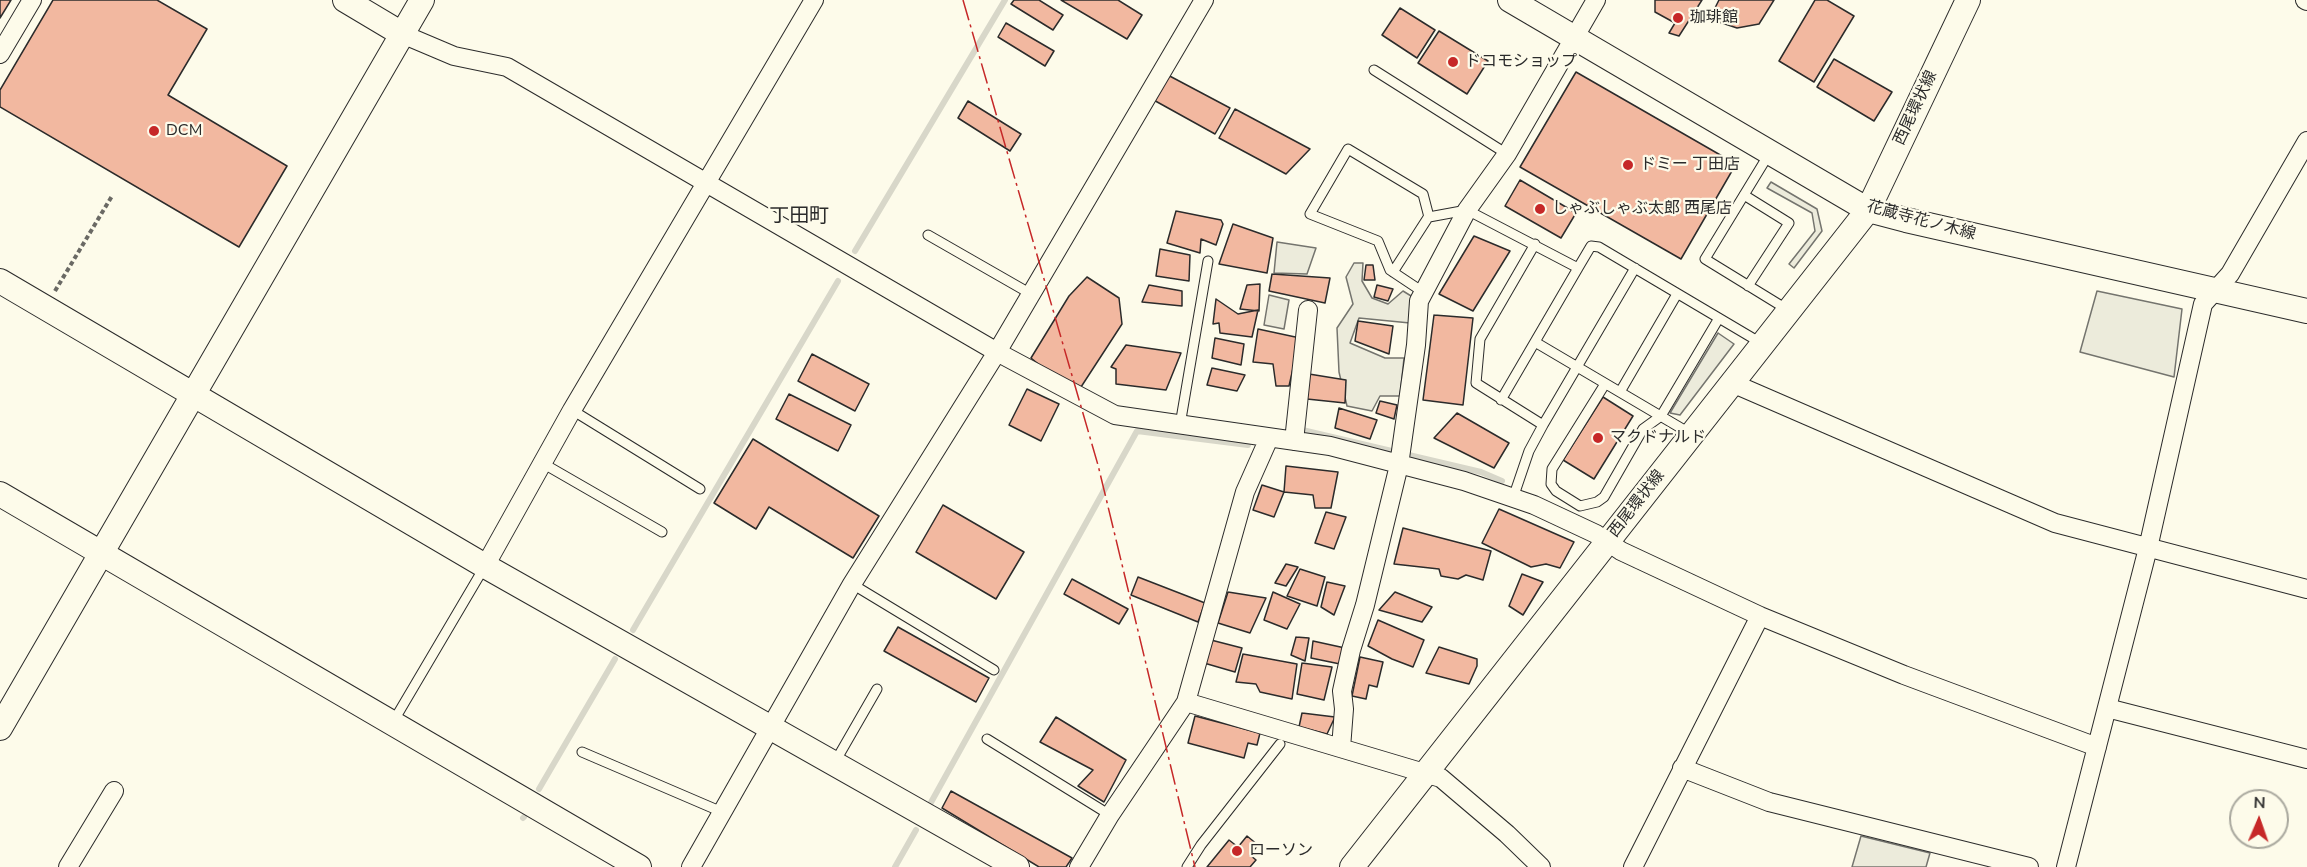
<!DOCTYPE html>
<meta charset="utf-8">
<style>
body{margin:0}
#map{position:relative;width:2307px;height:867px;overflow:hidden;background:#fdfbea;font-family:"Nunito Sans",sans-serif}
canvas{display:block}
.north{position:absolute;left:2229px;top:789px;width:60px;height:60px;box-sizing:border-box;background:#fdfbea;border:2px solid #a9a89e;border-radius:50%;rotate:2deg;font-size:16px;font-weight:700;line-height:24px;text-align:center;color:#2b2b2b}
.north::after{content:'';display:block;margin:auto;width:21px;height:27px;background:#c62828;clip-path:polygon(50% 0,100% 100%,50% 72%,0 100%)}
</style>
<div id="map">
<canvas width="2307" height="867"></canvas>
<div class="north">N</div>
</div>
<script>
const g = document.querySelector('canvas').getContext('2d');
g.lineJoin = 'round';
function fill(path, color) {
  g.fillStyle = color;
  g.fill(path, 'evenodd');
}
function poly(rows) {
  const path = new Path2D();
  for (const r of rows) {
    path.moveTo(r[0], r[1]);
    for (let i = 2; i < r.length; i += 2) path.lineTo(r[i], r[i + 1]);
  }
  return path;
}
function strokePath(path, color, width, dash) {
  g.strokeStyle = color;
  g.lineWidth = width;
  g.lineCap = dash ? 'butt' : 'round';
  g.setLineDash(dash || []);
  g.stroke(path);
}
function write(font, color, halo, rows, align = 'center') {
  g.font = font + ' "Nunito Sans","Noto Sans JP",sans-serif';
  g.lineWidth = 4.5;
  g.setLineDash([]);
  g.textBaseline = 'middle';
  g.strokeStyle = halo;
  g.fillStyle = color;
  for (const [text, x, y, turn = 0] of rows) {
    g.save();
    g.translate(x, y);
    g.rotate((+turn || 0) * Math.PI / 180);
    g.textAlign = isNaN(turn) ? turn : align;
    if (halo) g.strokeText(text, 0, 0);
    g.fillText(text, 0, 0);
    g.restore();
  }
}
const green = poly([
 [1771,182,1817,209,1822,231,1794,268,1789,264,1815,231,1812,213,1767,188,1771,182],
 [1277,242,1316,248,1307,274,1274,273,1277,242],
 [1354,263,1363,263,1362,281,1372,298,1388,304,1403,291,1416,299,1410,323,1359,318,1350,343,1385,358,1404,358,1400,396,1380,396,1372,411,1347,406,1339,372,1337,328,1353,304,1346,277,1354,263],
 [2097,291,2182,309,2174,377,2080,352,2097,291],
 [1269,295,1289,300,1284,329,1264,325,1269,295],
 [1718,333,1734,344,1680,415,1670,413,1718,333],
 [1861,836,1930,853,1926,867,1852,867,1861,836]
]);
fill(green, '#ecebdb');
strokePath(green, '#74746e', 1.5);
strokePath(poly([
 [855,251,1005,0],
 [1298,429,1481,472,1502,481],
 [633,630,838,281],
 [539,789,615,659],
 [929,806,1137,431,1248,445],
 [523,818,524,817],
 [895,867,916,830]
]), '#d8d7c9', 6);
const building = poly([
 [0,0,11,0,0,18,0,0],
 [53,0,157,0,207,29,168,95,287,166,239,247,0,107,0,90,53,0],
 [1014,0,1039,0,1063,15,1053,30,1011,4,1014,0],
 [1061,0,1118,0,1142,15,1127,39,1061,0],
 [1655,0,1702,0,1679,36,1669,33,1675,23,1655,12,1655,0],
 [1719,0,1774,0,1759,24,1737,28,1719,22,1724,16,1712,14,1719,0],
 [1815,0,1827,0,1854,16,1814,82,1779,61,1815,0],
 [1400,8,1435,30,1417,58,1382,35,1400,8],
 [1006,23,1054,51,1045,66,998,37,1006,23],
 [1439,31,1488,61,1467,94,1418,63,1439,31],
 [1834,59,1892,92,1874,121,1817,87,1834,59],
 [1576,72,1736,164,1681,259,1520,167,1576,72],
 [1164,73,1230,108,1215,134,1150,98,1164,73],
 [968,101,1021,134,1010,151,958,118,968,101],
 [1235,109,1310,149,1286,174,1219,138,1235,109],
 [1520,180,1576,213,1561,238,1505,206,1520,180],
 [1176,211,1221,220,1223,224,1216,245,1201,239,1200,253,1167,243,1176,211],
 [1233,224,1273,238,1267,273,1219,264,1233,224],
 [1474,236,1510,251,1473,311,1439,294,1474,236],
 [1160,249,1190,255,1189,281,1156,276,1160,249],
 [1366,265,1373,265,1375,280,1364,280,1366,265],
 [1272,274,1330,278,1325,303,1269,291,1272,274],
 [1087,277,1119,298,1122,324,1081,387,1073,393,1031,358,1069,296,1087,277],
 [1260,284,1259,311,1240,309,1247,285,1260,284],
 [1149,285,1182,291,1182,306,1142,302,1149,285],
 [1377,285,1393,289,1388,301,1374,297,1377,285],
 [1216,299,1238,314,1258,310,1252,337,1220,333,1219,323,1213,324,1216,299],
 [1434,315,1473,318,1463,405,1423,400,1434,315],
 [1358,321,1393,326,1389,354,1355,341,1358,321],
 [1258,329,1300,338,1289,386,1276,386,1273,364,1253,362,1258,329],
 [1215,338,1244,344,1241,365,1212,358,1215,338],
 [1126,345,1181,353,1166,390,1116,384,1116,369,1111,367,1126,345],
 [812,354,869,384,855,411,798,381,812,354],
 [1212,368,1245,375,1237,391,1207,385,1212,368],
 [1309,374,1346,380,1345,403,1307,399,1309,374],
 [1027,389,1059,404,1041,441,1009,425,1027,389],
 [789,394,851,425,838,451,776,419,789,394],
 [1603,397,1633,416,1594,479,1563,460,1603,397],
 [1380,401,1397,405,1394,419,1376,413,1380,401],
 [1339,408,1377,420,1370,439,1335,428,1339,408],
 [1457,413,1509,443,1494,468,1434,438,1457,413],
 [753,439,879,516,853,558,769,507,756,529,714,503,753,439],
 [1286,466,1338,472,1331,508,1315,508,1313,495,1284,492,1286,466],
 [1262,485,1284,492,1274,517,1253,510,1262,485],
 [943,505,1024,552,996,599,916,552,943,505],
 [1499,509,1574,542,1560,568,1546,564,1531,567,1482,543,1499,509],
 [1326,512,1346,517,1334,549,1315,543,1326,512],
 [1403,528,1491,551,1483,580,1466,575,1458,579,1441,576,1439,569,1394,564,1403,528],
 [1286,564,1298,567,1286,586,1275,583,1286,564],
 [1300,569,1325,577,1317,606,1287,596,1300,569],
 [1522,574,1543,582,1523,615,1509,606,1522,574],
 [1138,577,1205,603,1198,622,1131,595,1138,577],
 [1072,579,1128,609,1119,624,1064,594,1072,579],
 [1327,582,1345,586,1334,615,1321,607,1327,582],
 [1228,592,1266,598,1250,633,1218,623,1228,592],
 [1273,592,1300,604,1287,629,1264,620,1273,592],
 [1395,592,1432,607,1422,622,1379,610,1395,592],
 [1378,620,1424,640,1413,667,1392,659,1368,646,1378,620],
 [898,627,989,678,976,702,884,651,898,627],
 [1296,637,1309,638,1305,661,1291,655,1296,637],
 [1211,640,1242,648,1235,672,1204,663,1211,640],
 [1313,641,1345,648,1340,664,1311,658,1313,641],
 [1439,647,1477,659,1477,666,1469,684,1426,673,1439,647],
 [1243,654,1297,664,1292,699,1260,692,1256,684,1236,682,1243,654],
 [1360,657,1383,662,1377,687,1369,685,1366,699,1352,696,1360,657],
 [1302,663,1332,667,1324,700,1297,694,1302,663],
 [1302,713,1335,717,1327,734,1299,727,1302,713],
 [1195,716,1260,733,1257,745,1248,743,1244,758,1188,743,1195,716],
 [1056,717,1126,760,1104,802,1078,786,1093,770,1040,742,1056,717],
 [951,791,1072,858,1066,867,1039,867,942,808,951,791],
 [1247,836,1258,845,1250,855,1256,860,1250,867,1207,867,1229,840,1238,847,1247,836]
]);
fill(building, '#f2b8a0');
strokePath(building, '#2b2b2b', 1.5);
const lane = poly([
 [1374,70,1507,154],
 [1769,154,1705,259,1788,310],
 [1744,195,1789,223,1748,286],
 [928,235,1031,294],
 [1393,272,1429,216],
 [1423,292,1390,270,1378,241,1310,214,1348,149,1423,194,1429,217,1467,210,1578,268,1591,246,1599,247,1761,343],
 [1535,342,1691,434],
 [1605,384,1552,469,1551,484,1556,491,1580,506,1597,502,1604,497,1643,429,1661,416,1719,318],
 [1620,392,1677,294],
 [1501,400,1578,268],
 [572,410,700,489],
 [1180,425,1208,261],
 [1543,425,1635,268],
 [544,464,662,532],
 [1513,498,1529,451,1543,425,1476,383,1480,339,1535,244],
 [852,584,994,670],
 [393,722,485,566],
 [987,739,1110,815],
 [582,752,722,812],
 [835,762,877,689],
 [1187,867,1201,845,1280,744]
]);
const street = poly([
 [2305,0,2307,1],
 [402,34,454,56,507,67,997,352,1115,415,1330,446,1464,481,1534,505,1596,534,1621,551,1760,616,1904,675,2097,747],
 [0,54,32,0],
 [1732,383,2055,523,2307,589],
 [1294,441,1308,310],
 [485,566,572,410,814,0],
 [1186,702,1441,778,1507,834,1541,867],
 [2107,708,2307,759],
 [1341,748,1344,709,1342,691,1351,650,1365,605,1399,465,1416,345,1419,301,1467,210,1507,154,1596,0],
 [1682,768,1769,802,2029,867],
 [68,867,114,791],
 [691,867,852,584,997,352,1204,0],
 [1079,867,1110,815,1186,702,1245,492,1269,438],
 [1633,867,1760,616],
 [2066,867,2148,548,2203,304,2230,274,2307,141]
]);
const secondary = poly([
 [345,0,402,34],
 [1510,0,1868,210,1906,220,2307,311],
 [0,281,485,566,1017,867],
 [0,494,639,867],
 [0,728,422,0],
 [1352,867,1868,210,1968,0]
]);
strokePath(lane, '#2b2b2b', 11);
strokePath(street, '#2b2b2b', 20);
strokePath(secondary, '#2b2b2b', 26);
strokePath(poly([
 [55,291,112,196]
]), '#6a6964', 4, [4.5, 3]);
strokePath(lane, '#fdfbea', 9);
strokePath(street, '#fdfbea', 18);
strokePath(secondary, '#fdfbea', 24);
strokePath(poly([
 [963,0,1098,465,1195,867]
]), '#c62828', 1.5, [21, 4.5, 3, 4.5]);
for (const [x, y, r, color] of [
 [1678,18,6,"#c62828"],
 [1453,62,6,"#c62828"],
 [154,131,6,"#c62828"],
 [1628,165,6,"#c62828"],
 [1540,209,6,"#c62828"],
 [1598,438,6,"#c62828"],
 [1237,851,6,"#c62828"]
]) {
  const dot = new Path2D();
  dot.arc(x, y, r, 0, 2 * Math.PI);
  g.fillStyle = color;
  g.fill(dot);
  strokePath(dot, '#fdfbea', 2);
}
write('16px', '#2b2b2b', '#fdfbea', [
 ["珈琲館",1690,18],
 ["ドコモショップ",1465,62],
 ["DCM",166,131],
 ["ドミー 丁田店",1640,165],
 ["しゃぶしゃぶ太郎 西尾店",1552,209],
 ["マクドナルド",1610,438],
 ["ローソン",1249,851]
], 'left');
write('16px', '#2b2b2b', '#fdfbea', [
 ["西尾環状線",1916,108,-65],
 ["花蔵寺花ノ木線",1921,221,15],
 ["西尾環状線",1637,504,-52]
]);
write('20px', '#2b2b2b', '#fdfbea', [
 ["丁田町",799,217]
]);
</script>
